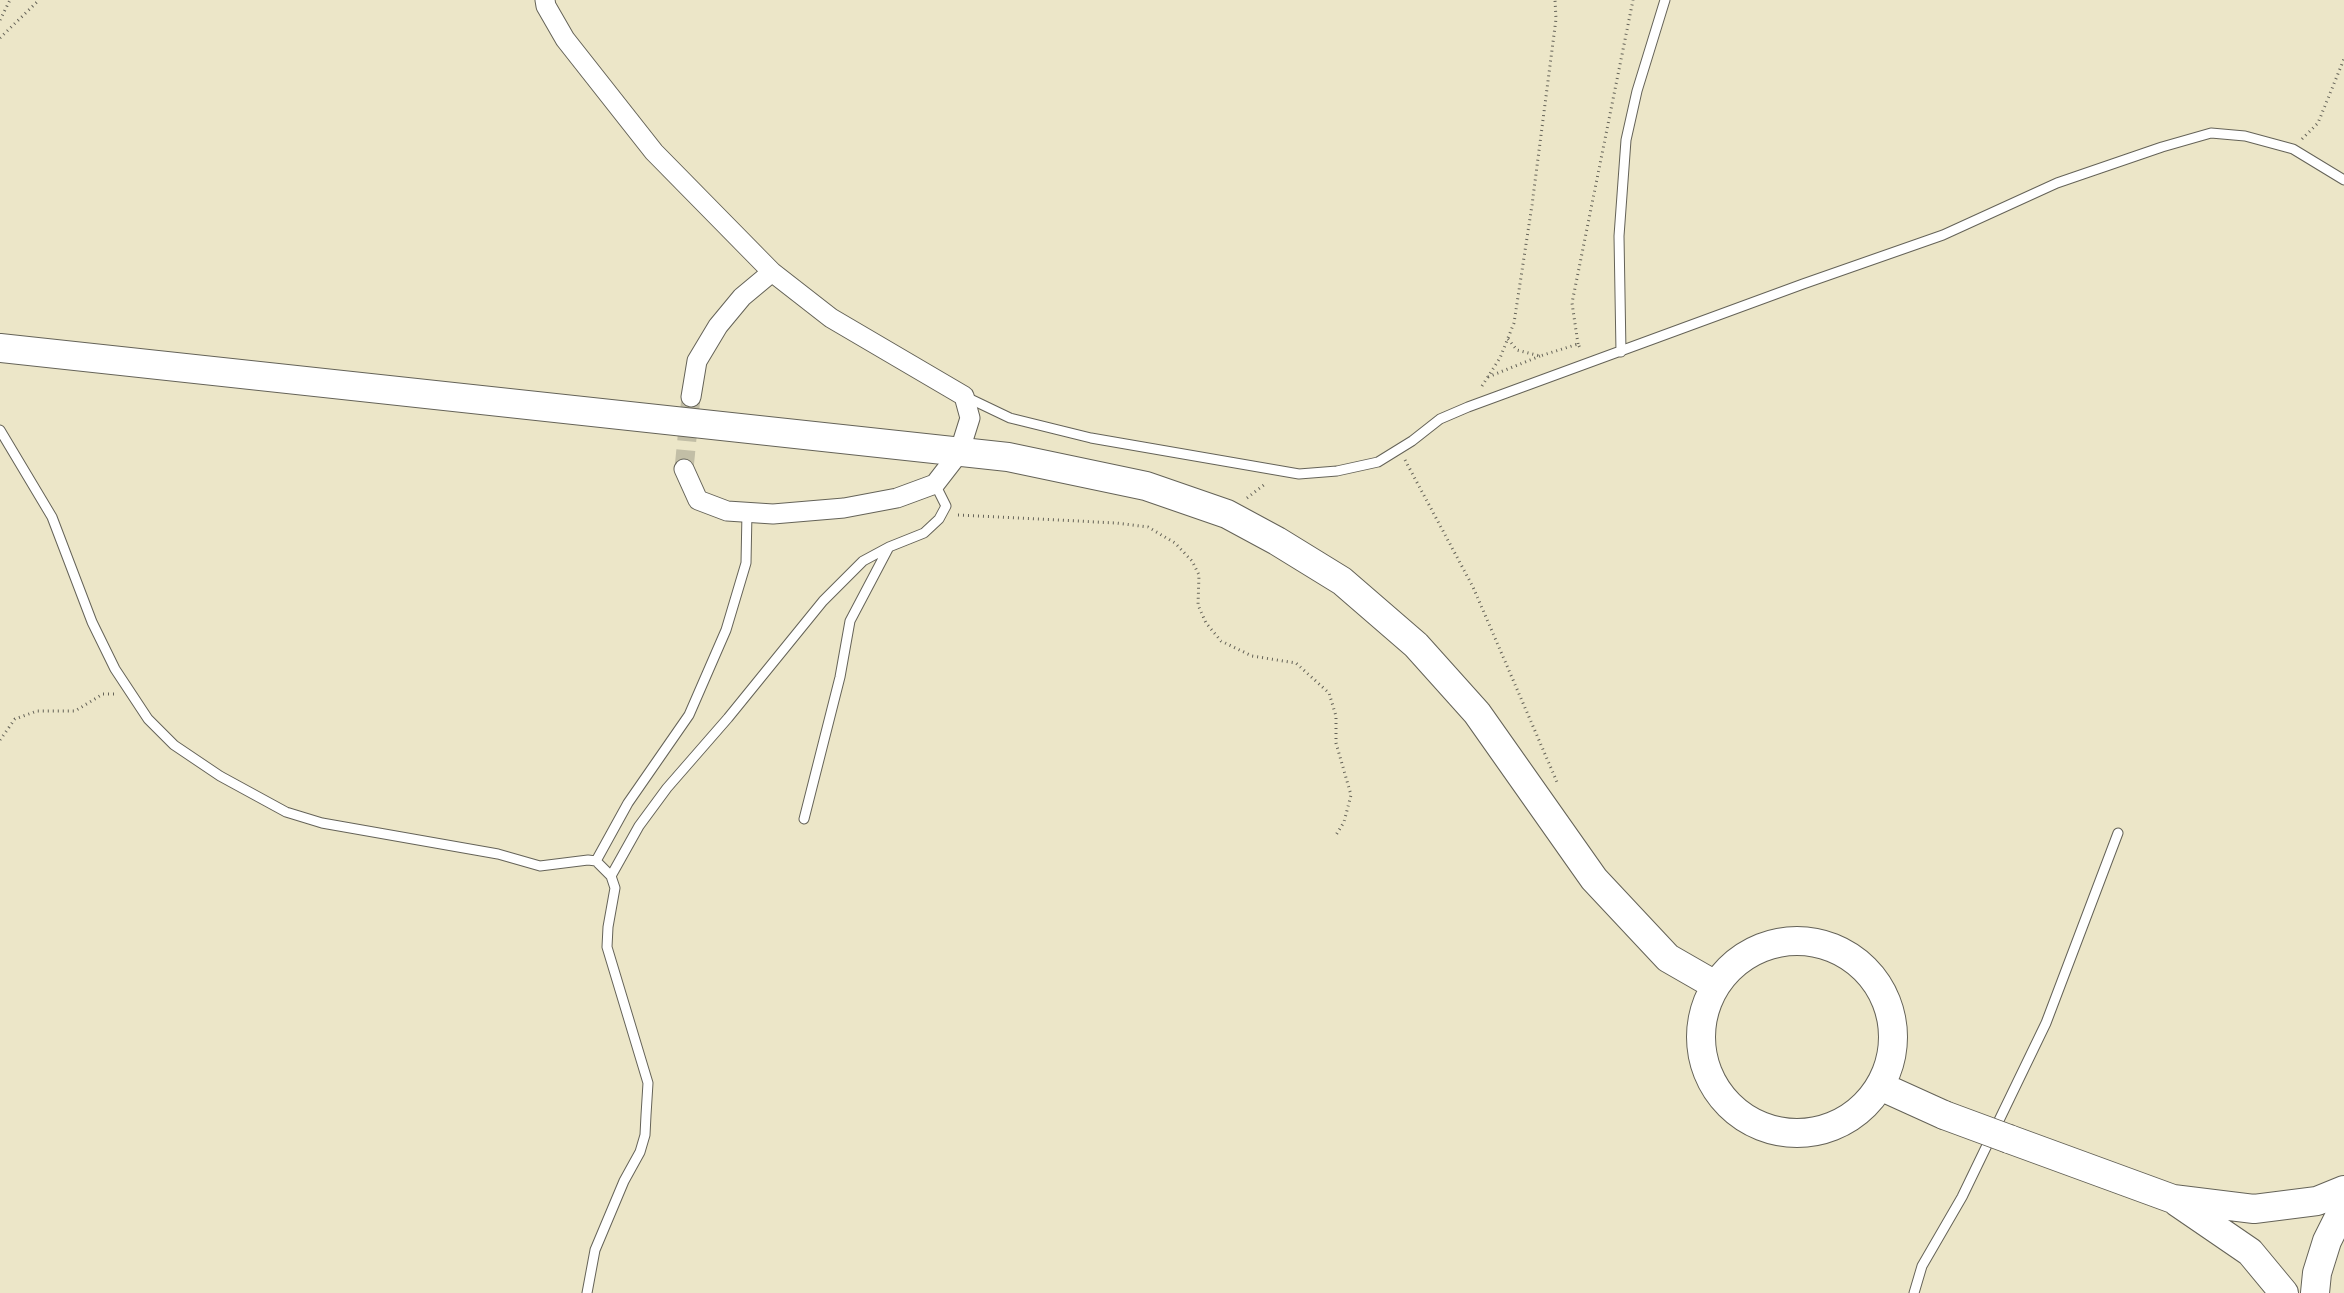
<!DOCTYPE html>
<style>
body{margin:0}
canvas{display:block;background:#ece6c8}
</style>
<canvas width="2344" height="1293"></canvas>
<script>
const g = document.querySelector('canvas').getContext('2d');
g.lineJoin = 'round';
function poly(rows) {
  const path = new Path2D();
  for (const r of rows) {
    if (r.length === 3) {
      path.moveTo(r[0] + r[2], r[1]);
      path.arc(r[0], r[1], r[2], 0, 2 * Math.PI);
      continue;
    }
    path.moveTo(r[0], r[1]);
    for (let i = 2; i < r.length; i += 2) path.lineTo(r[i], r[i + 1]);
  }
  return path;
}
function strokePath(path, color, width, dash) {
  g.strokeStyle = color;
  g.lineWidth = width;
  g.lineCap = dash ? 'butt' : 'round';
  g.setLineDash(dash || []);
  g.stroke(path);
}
strokePath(poly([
 [684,469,691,397]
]), '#c2bea6', 19, [19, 9]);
const service = poly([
 [1621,352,1619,236,1626,140,1637,91,1665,0],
 [964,396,1010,418,1091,438,1299,474,1337,471,1378,462,1412,441,1440,419,1468,407,1803,284,1943,235,2057,183,2162,147,2211,133,2245,136,2293,149,2344,180],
 [0,430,52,517,92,622,115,669,148,719,174,745,220,776,286,812,322,823,498,854,540,866,588,860,596,861,611,876,615,888,608,927,607,947,648,1083,646,1115,645,1135,640,1152,624,1181,595,1250,587,1293],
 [804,819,840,677,850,621,889,547],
 [596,861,628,803,689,715,726,630,746,563,747,512],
 [611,876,639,826,667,788,728,718,823,601,863,561,889,547,924,533,939,519,946,506,935,484],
 [1914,1293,1922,1266,1962,1197,2046,1023,2118,833]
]);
const minor = poly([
 [545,0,546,6,565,39,654,152,772,272,831,318,964,396,970,418,959,453,935,484,897,498,844,508,773,514,727,511,698,500,684,469],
 [691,397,697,361,718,326,742,297,772,272]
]);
const trunk = poly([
 [0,348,1008,457,1146,486,1227,514,1277,541,1342,581,1416,645,1477,713,1594,879,1668,958,1715,985],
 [1797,1037,96],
 [1880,1086,1944,1115],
 [2009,1139,2173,1199,2254,1209,2317,1201,2344,1190],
 [2177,1202,2250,1252,2284,1293],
 [2315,1293,2317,1273,2327,1241,2344,1207]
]);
strokePath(service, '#656358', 11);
strokePath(minor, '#656358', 21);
strokePath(trunk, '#656358', 30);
strokePath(poly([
 [0,20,10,0],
 [0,38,39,0],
 [2302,139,2318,123,2344,59],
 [1508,339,1517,350,1540,356,1578,344,1581,350],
 [1578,344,1572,303,1633,0],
 [1488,377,1540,356],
 [1482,386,1500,358,1514,323,1532,205,1556,19,1555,0],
 [1405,460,1473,587,1557,782],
 [1247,498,1265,484],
 [958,515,1116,523,1148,527,1175,543,1192,561,1199,575,1198,605,1206,623,1221,641,1252,656,1296,663,1329,693,1336,716,1336,743,1351,795,1344,822,1336,835],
 [0,740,15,719,37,711,75,711,103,694,115,694]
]), '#656358', 3, [1, 4]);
strokePath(service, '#fff', 9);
strokePath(minor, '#fff', 19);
strokePath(trunk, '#fff', 28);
const trunkBridge = poly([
 [1944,1115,2009,1139]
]);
strokePath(trunkBridge, '#656358', 30, []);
strokePath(trunkBridge, '#fff', 28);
</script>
